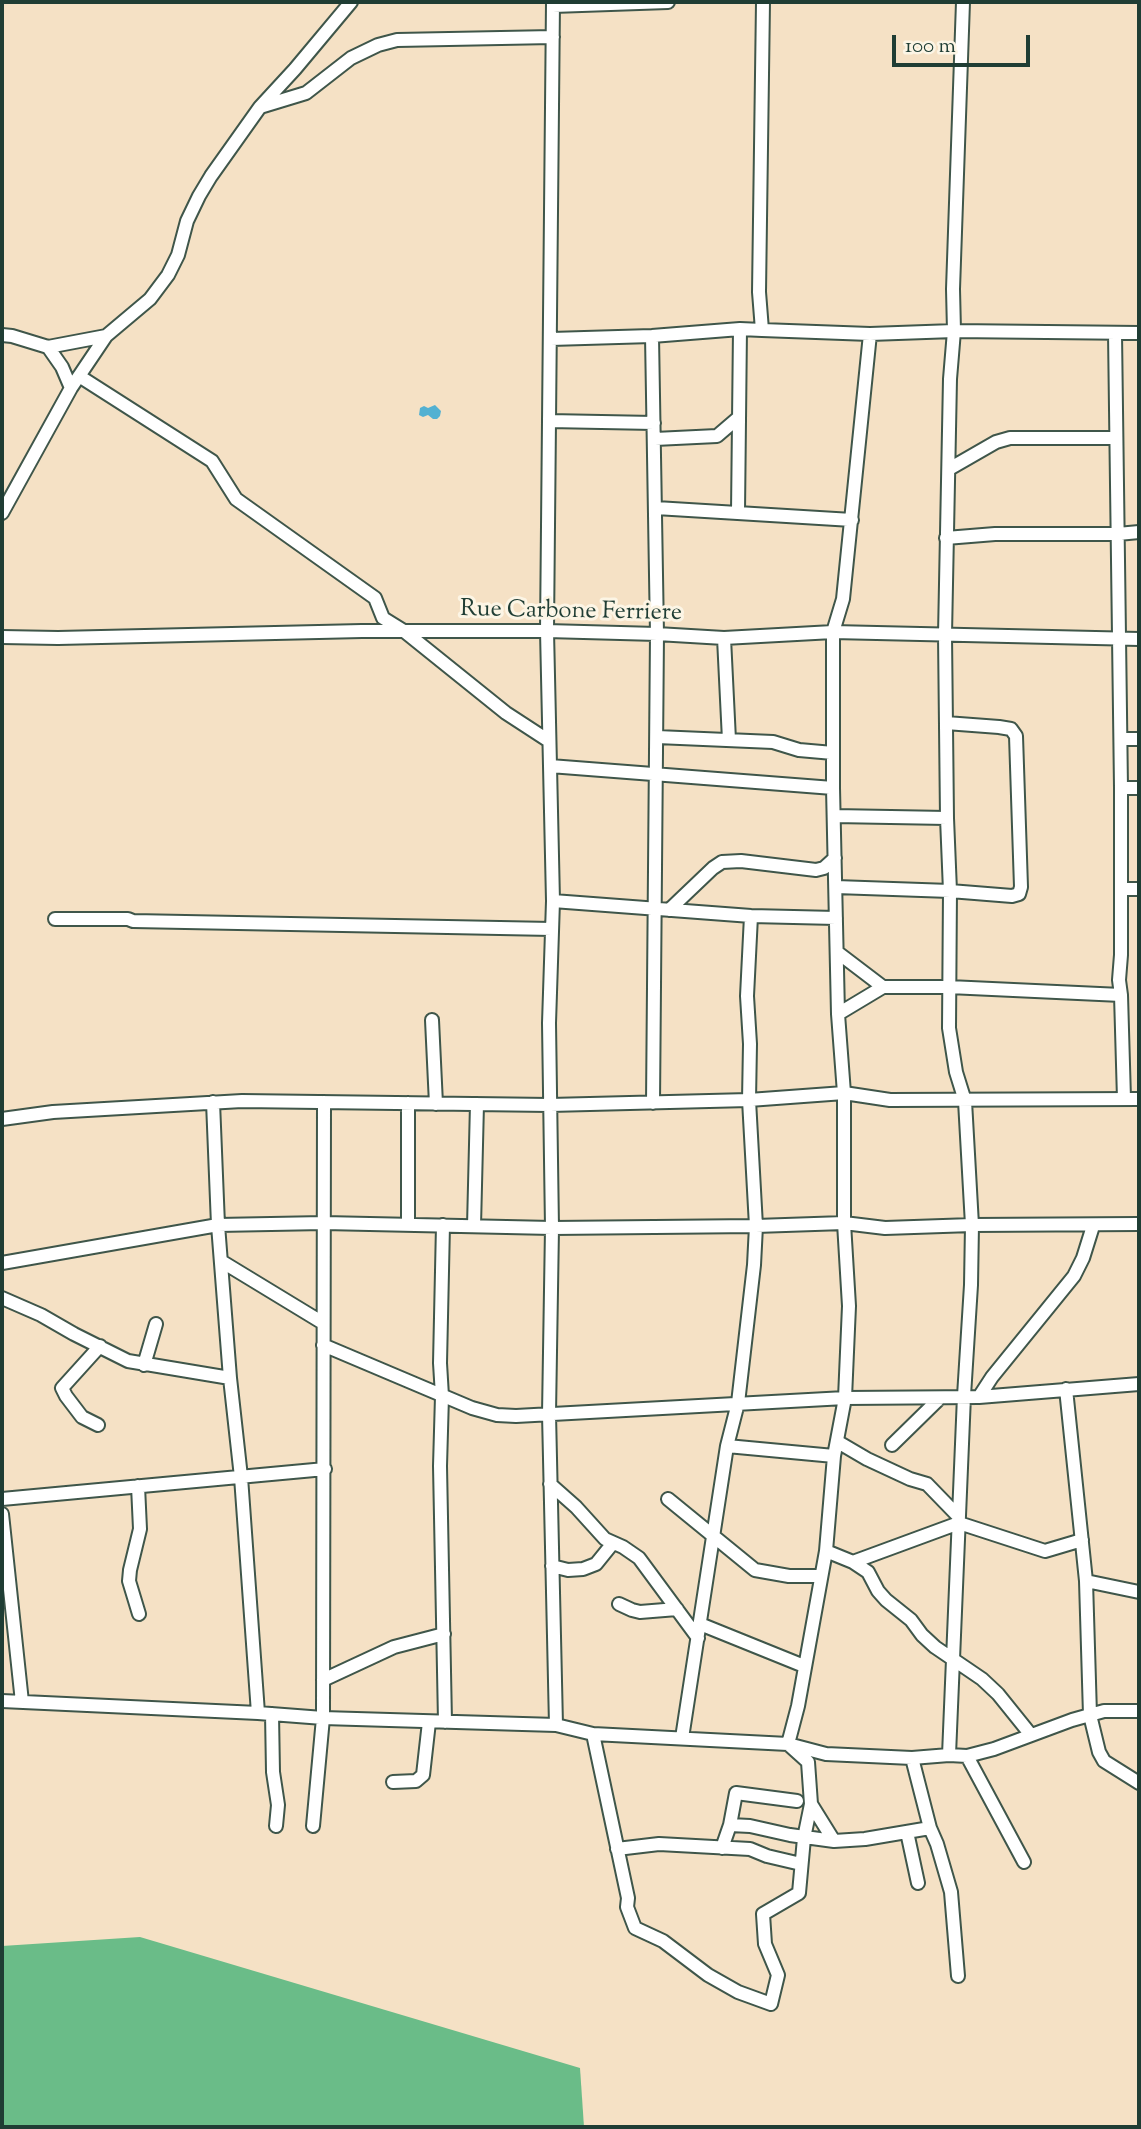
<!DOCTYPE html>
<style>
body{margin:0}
#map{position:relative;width:1141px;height:2129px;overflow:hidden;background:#f5e1c5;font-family:"Sorts Mill Goudy",serif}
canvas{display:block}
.frame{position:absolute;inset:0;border:4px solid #1f3d34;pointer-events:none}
.scale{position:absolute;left:892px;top:35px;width:138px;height:32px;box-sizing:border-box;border:4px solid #1f3d34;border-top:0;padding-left:9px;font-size:21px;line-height:24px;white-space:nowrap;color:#1f3d34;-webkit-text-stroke:5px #fcf5e5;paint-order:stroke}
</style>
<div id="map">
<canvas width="1141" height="2129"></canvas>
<div class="frame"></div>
<div class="scale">100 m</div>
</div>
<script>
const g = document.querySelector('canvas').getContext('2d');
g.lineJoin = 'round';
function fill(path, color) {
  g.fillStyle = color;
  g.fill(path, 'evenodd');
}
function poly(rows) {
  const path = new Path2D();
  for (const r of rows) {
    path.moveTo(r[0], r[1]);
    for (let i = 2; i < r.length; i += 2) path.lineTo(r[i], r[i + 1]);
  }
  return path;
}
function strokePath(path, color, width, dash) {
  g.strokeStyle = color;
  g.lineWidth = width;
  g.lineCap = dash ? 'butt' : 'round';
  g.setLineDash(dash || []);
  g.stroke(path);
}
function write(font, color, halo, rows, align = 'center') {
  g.font = font + ' "Sorts Mill Goudy",serif';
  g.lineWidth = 6;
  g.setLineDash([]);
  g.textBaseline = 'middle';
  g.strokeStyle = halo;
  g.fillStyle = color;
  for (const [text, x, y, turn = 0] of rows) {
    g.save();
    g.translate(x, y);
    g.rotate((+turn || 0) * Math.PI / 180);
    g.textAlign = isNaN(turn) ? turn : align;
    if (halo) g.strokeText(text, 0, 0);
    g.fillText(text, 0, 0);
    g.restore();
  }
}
fill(poly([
 [140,1937,580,2068,584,2127,2,2127,2,1946]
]), '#6abc88');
fill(poly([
 [435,405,441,411,440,416,437,419,433,419,428,415,423,417,419,415,420,408,424,406,428,408]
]), '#53b1d2');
const minor = poly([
 [553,2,547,631,553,901,549,1023,552,1228,549,1414,556,1725],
 [763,2,759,292,762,330,870,334,954,331,1139,333],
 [553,6,668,2],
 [260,107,306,93,351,58,378,45,397,40,553,37],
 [1115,333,1121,788,1121,955,1119,980,1121,995,1124,1099],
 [2,335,12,336,48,347,106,336],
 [652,336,657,634,653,1103],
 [551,339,652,336,740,329,762,330],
 [48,347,62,367,71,388],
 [79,376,212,461,236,499,375,598,383,618,404,631,506,713,549,741],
 [549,421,654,423],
 [655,439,717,436,738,418],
 [949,469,996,442,1010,438,1116,438],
 [656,508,852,520],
 [738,512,740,329],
 [2,513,71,388,106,336,150,299,168,275,178,255,187,221,199,196,211,176,260,107,295,69,351,2],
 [946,538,995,534,1118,534,1139,532],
 [2,637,58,638,362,631,547,631,657,634,724,638,833,632,1139,639],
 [724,638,729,740],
 [657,737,773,742,799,750,833,753],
 [1121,739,1139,739],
 [550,766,833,788],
 [1121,788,1139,788],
 [834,816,947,818],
 [836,887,950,891,1012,896,1019,894,1021,887,1016,736,1011,729,999,727,946,723],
 [1121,889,1139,889],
 [553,901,751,916,836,918],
 [669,910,713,868,722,862,741,861,816,870,824,868,835,858],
 [55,919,128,919,133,921,552,929],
 [837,952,883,987],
 [838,1014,883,987,949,987,1121,995],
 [432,1020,436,1104],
 [213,1102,218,1225,230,1378,241,1477,258,1713],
 [2,1119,53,1112,242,1101,550,1105,749,1100,844,1093,890,1100,1139,1099],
 [408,1225,408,1103],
 [443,1225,440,1363,442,1396,440,1466,445,1722],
 [474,1226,477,1104],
 [221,1261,323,1323],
 [2,1263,218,1225,324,1223,552,1228,756,1226,844,1223,885,1228,972,1225,1139,1224],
 [2,1298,41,1315,74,1334,128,1361,230,1378],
 [323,1345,472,1408,497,1415,516,1416,845,1398,979,1397,1139,1384],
 [144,1365,156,1324],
 [1066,1389,1086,1581,1090,1715,1099,1752,1104,1761,1139,1783],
 [979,1397,992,1377,1074,1276,1083,1258,1093,1226],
 [98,1425,82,1417,66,1396,62,1388,100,1346],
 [838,1442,867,1459,910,1479,927,1484,959,1517],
 [892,1445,940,1398],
 [727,1446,834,1456],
 [550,1484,576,1507,605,1539,623,1547,639,1558,698,1638],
 [138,1486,140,1529,130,1570,129,1581,139,1614],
 [2,1499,325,1469],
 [668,1499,755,1570,789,1576,821,1576],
 [2,1514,22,1702],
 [826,1551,853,1562,868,1572,878,1591,886,1600,911,1620,922,1635,935,1647,982,1679,998,1694,1031,1735],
 [853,1562,959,1523,1045,1551,1082,1540],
 [552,1566,568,1570,583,1569,596,1564,613,1543],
 [1086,1581,1139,1592],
 [619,1604,632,1610,640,1612,677,1609],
 [700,1624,804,1666],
 [323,1680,394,1647,444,1634],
 [2,1701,258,1713,323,1718,556,1725,593,1734,788,1744,826,1754,912,1758,949,1755,967,1756,994,1749,1072,1720,1104,1711,1139,1711],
 [272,1714,273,1772,278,1805,276,1826],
 [593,1734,628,1898,627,1907,635,1928,663,1941,708,1975,738,1992,771,2004,778,1975,765,1944,763,1914,799,1893,804,1838,811,1804,808,1762,788,1744,798,1706,826,1551,834,1456,845,1398,849,1306,844,1223,844,1093,838,1014,833,788,833,632,843,599,870,334],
 [682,1738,727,1446,738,1403,754,1265,756,1226,749,1100,750,1044,747,996,751,916],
 [949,1755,964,1396,971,1285,972,1225,965,1101,956,1072,949,1028,950,891,947,818,945,635,950,379,954,331,953,289,963,2],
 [967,1756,1024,1862],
 [912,1758,930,1828,937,1844,951,1892,958,1976],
 [393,1782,416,1781,423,1775,429,1722],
 [811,1804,834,1841],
 [730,1825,750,1826,790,1835,834,1841,865,1839,930,1828],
 [313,1826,323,1718,324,1102],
 [907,1832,918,1883],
 [722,1848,730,1825,736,1793,797,1801],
 [617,1849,659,1844,750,1849,767,1856,801,1864]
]);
strokePath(minor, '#3f564a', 16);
strokePath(minor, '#fff', 12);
write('24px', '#1f3d34', '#fcf5e5', [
 ["Rue Carbone Ferriere",571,613,1]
]);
</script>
